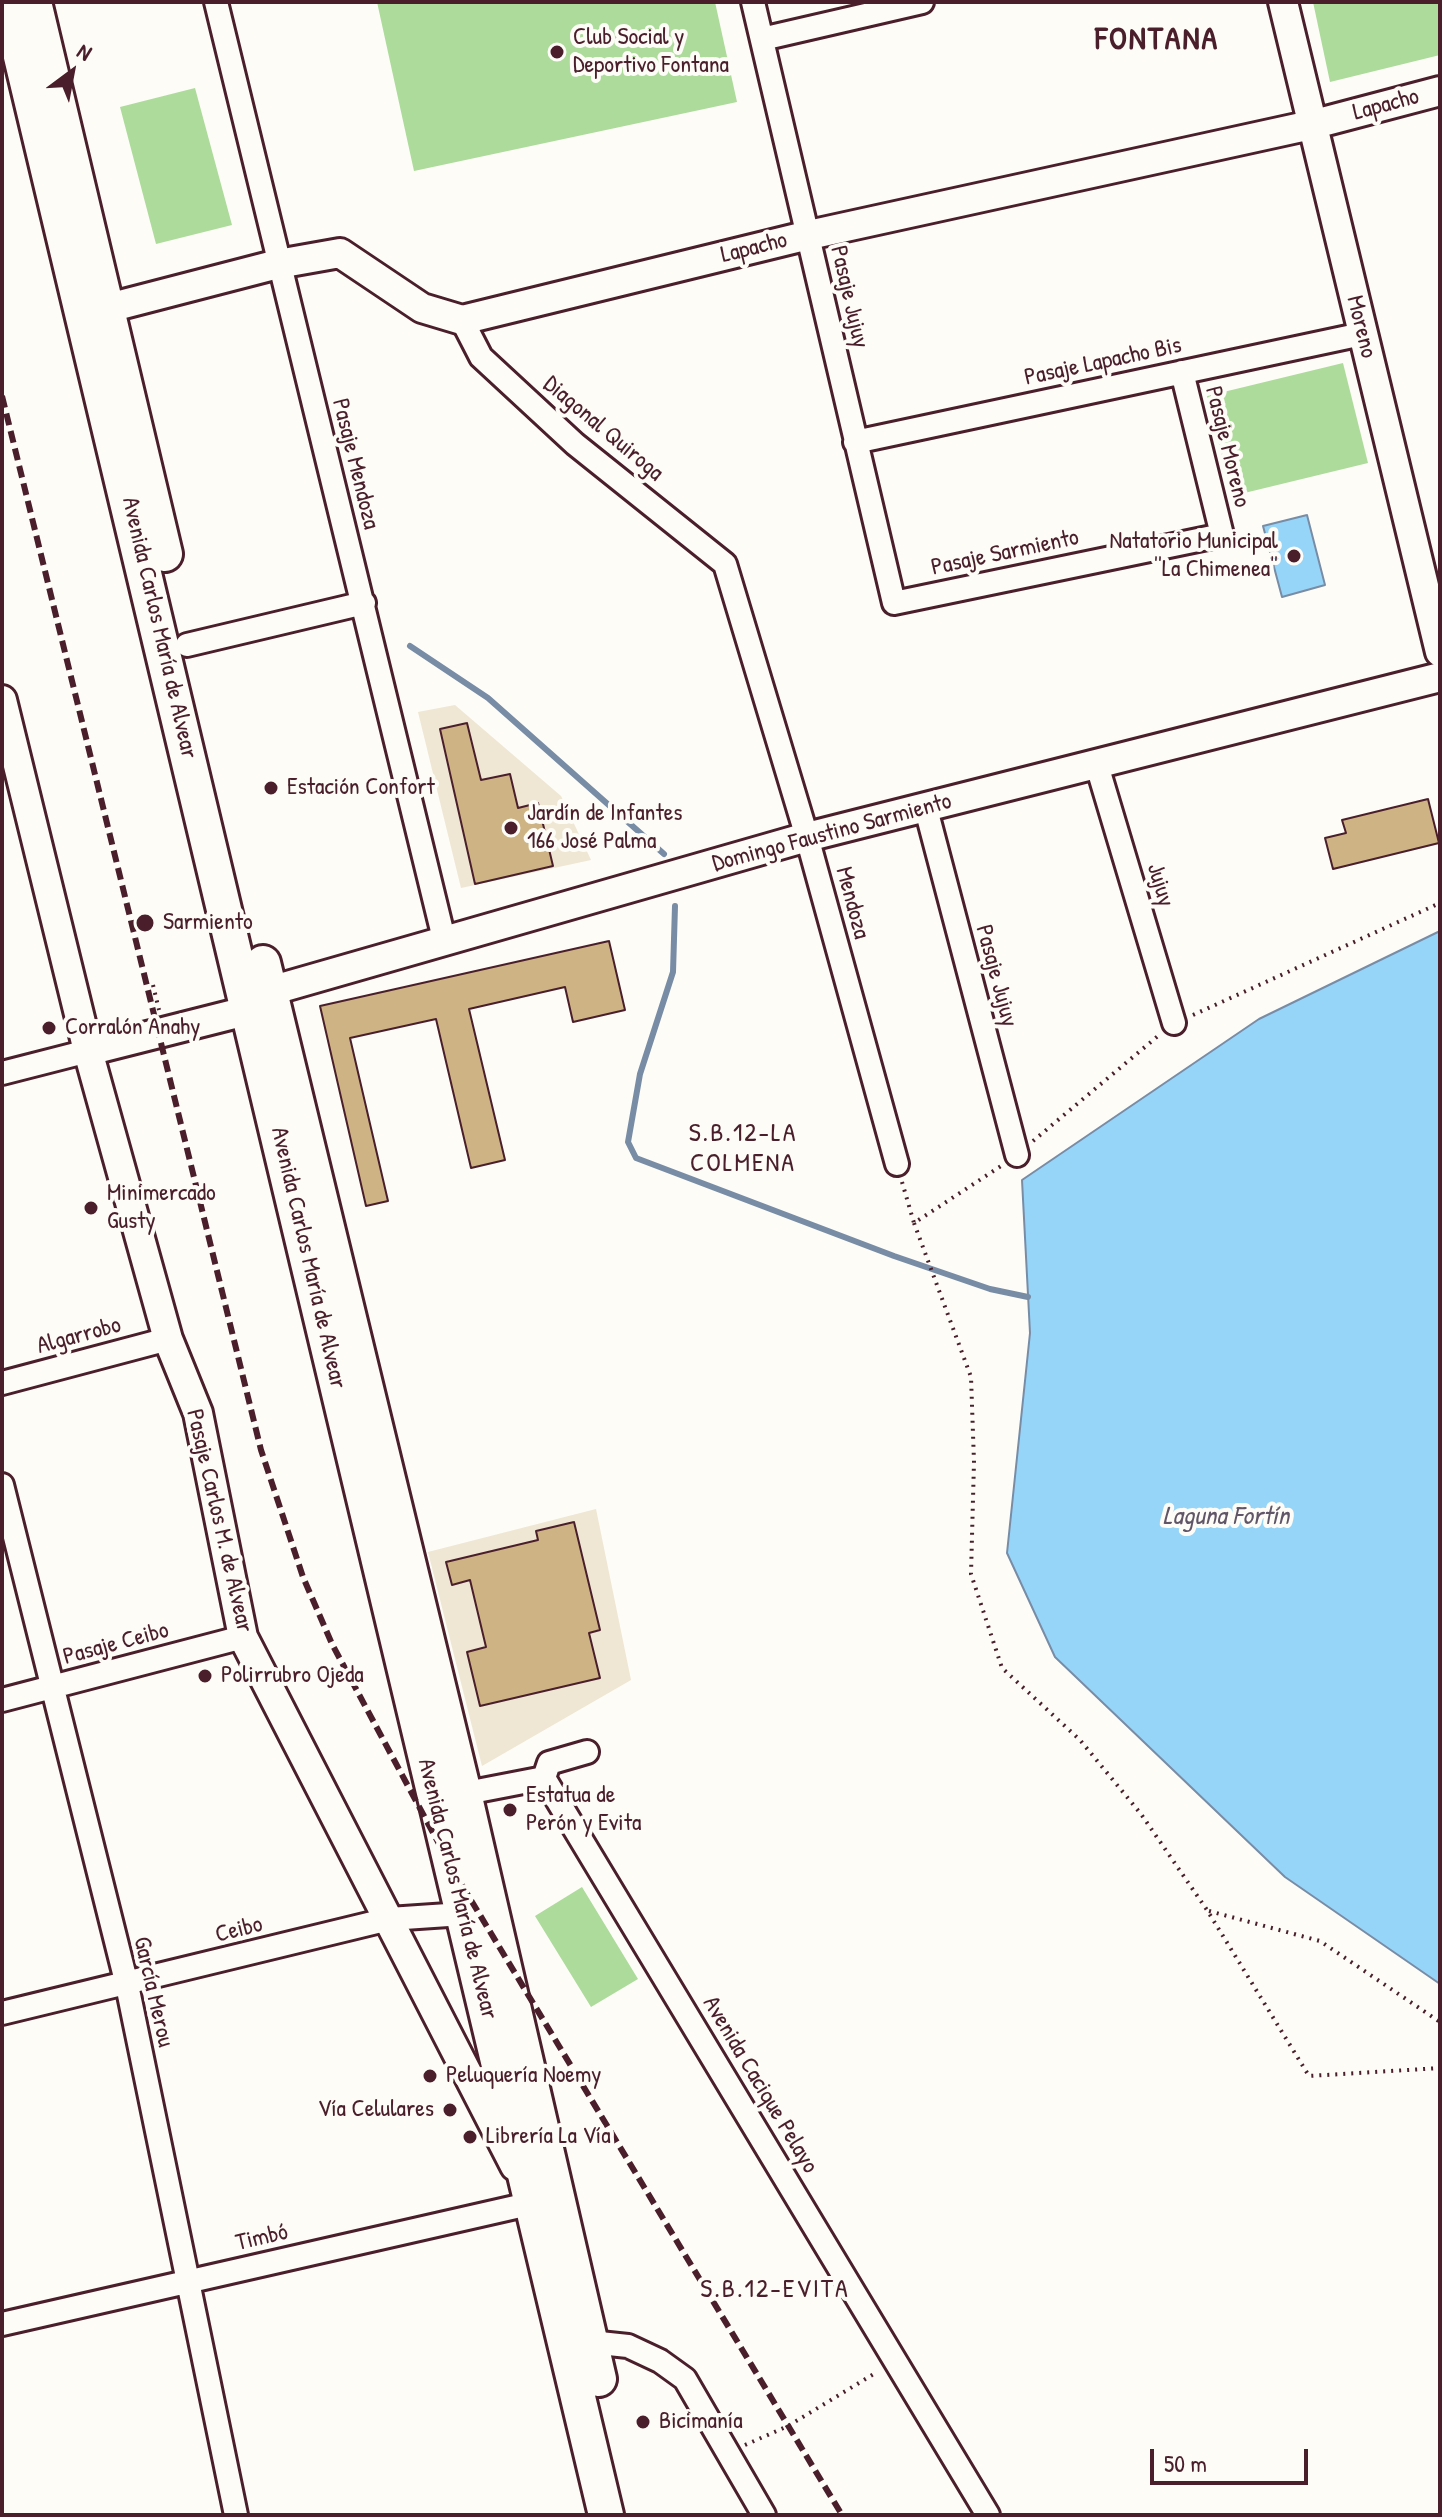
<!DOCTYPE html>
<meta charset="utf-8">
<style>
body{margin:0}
#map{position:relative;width:1442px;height:2517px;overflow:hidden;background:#fdfcf7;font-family:"Patrick Hand",sans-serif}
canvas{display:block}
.frame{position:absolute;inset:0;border:4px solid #4a1f2b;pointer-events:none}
.north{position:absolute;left:32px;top:32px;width:80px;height:80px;-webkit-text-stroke:6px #fdfcf7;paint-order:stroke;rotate:32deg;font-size:22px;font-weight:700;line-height:32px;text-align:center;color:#4a1f2b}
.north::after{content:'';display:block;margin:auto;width:28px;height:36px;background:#4a1f2b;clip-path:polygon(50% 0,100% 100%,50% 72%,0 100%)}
.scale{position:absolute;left:1150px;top:2449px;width:158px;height:36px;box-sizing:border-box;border:4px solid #4a1f2b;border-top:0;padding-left:10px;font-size:24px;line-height:28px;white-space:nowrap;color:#4a1f2b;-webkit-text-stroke:6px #fdfcf7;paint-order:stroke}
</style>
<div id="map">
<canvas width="1442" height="2517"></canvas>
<div class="frame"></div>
<div class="north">N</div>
<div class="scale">50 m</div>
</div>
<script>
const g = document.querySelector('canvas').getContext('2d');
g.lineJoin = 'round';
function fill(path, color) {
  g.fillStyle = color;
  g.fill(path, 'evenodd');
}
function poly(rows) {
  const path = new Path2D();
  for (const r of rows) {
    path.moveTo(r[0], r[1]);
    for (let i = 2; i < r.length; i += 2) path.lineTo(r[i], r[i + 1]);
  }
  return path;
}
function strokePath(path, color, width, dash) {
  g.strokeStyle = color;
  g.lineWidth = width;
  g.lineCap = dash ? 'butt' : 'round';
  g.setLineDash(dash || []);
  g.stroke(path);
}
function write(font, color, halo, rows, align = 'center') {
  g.font = font + ' "Patrick Hand",sans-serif';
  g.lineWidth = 8;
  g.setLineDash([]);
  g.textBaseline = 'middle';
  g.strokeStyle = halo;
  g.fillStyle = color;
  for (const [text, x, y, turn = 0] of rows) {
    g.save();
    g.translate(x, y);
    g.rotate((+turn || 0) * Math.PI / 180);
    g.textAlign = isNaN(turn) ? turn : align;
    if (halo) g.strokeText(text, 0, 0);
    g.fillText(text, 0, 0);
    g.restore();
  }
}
fill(poly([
 [455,705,561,796,591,860,461,888,418,712],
 [596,1509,631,1680,482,1766,428,1552]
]), '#efe6d4');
fill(poly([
 [377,2,715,2,737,102,414,171],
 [1313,2,1440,2,1440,55,1330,82],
 [195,88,232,225,156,244,120,107],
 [1343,363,1368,463,1232,496,1207,396],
 [582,1887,638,1979,591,2007,535,1916]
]), '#addb9b');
const water = poly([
 [1307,515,1325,585,1282,597,1263,526,1307,515],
 [1440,931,1440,1984,1285,1877,1055,1657,1007,1553,1030,1333,1022,1180,1259,1019,1440,931]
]);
fill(water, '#97d5f8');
strokePath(water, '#788ca6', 2);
strokePath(poly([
 [410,646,488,698,664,854],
 [675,906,673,972,640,1074,628,1142,636,1158,894,1256,990,1289,1028,1297]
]), '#788ca6', 6);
const building = poly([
 [467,723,481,780,510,774,518,808,538,803,553,866,475,884,440,729,467,723],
 [1428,799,1439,843,1333,869,1325,838,1346,833,1342,820,1428,799],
 [609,941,625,1010,573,1022,565,987,469,1009,505,1160,471,1168,436,1019,350,1038,388,1201,366,1206,320,1006,609,941],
 [574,1522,600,1630,589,1633,600,1678,480,1706,467,1652,486,1647,470,1580,452,1585,446,1562,538,1540,536,1531,574,1522]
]);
fill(building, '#ceb484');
strokePath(building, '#4a1f2b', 2);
const minor = poly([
 [216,2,444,939],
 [753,2,894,603,1222,535,1182,372],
 [762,39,922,2],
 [462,320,481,357,575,444,725,564,807,837,897,1164],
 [855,442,1362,334],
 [187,645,364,603],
 [1096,762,1174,1023],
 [926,809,1017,1155],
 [2,1073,88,1051],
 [2,1383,168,1339],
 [2,1485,127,1985,236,2515],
 [2,1700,243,1637],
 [544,1778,988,2515],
 [544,1778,549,1763,587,1752],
 [451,1796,544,1778],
 [2,2013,389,1919,463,1914,472,1907],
 [2,2324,533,2203],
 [590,2342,628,2346,660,2361,685,2379,764,2515]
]);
const tertiary = poly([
 [1283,2,1440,652],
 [89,313,278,264,340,253,422,308,462,320,809,235,1311,125,1440,91],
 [2,700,88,1051,168,1339,198,1413,243,1637,515,2166],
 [88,1051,250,1010,270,991,807,837,1440,677]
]);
const primary = poly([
 [8,2,606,2515],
 [34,2,165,554],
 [263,963,464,1793,599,2379]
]);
strokePath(minor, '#4a1f2b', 28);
strokePath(tertiary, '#4a1f2b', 34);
strokePath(primary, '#4a1f2b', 40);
strokePath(poly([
 [153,985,159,1010],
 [1193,1015,1440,903],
 [1033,1141,1158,1036],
 [902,1182,914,1223,1001,1166],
 [914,1223,971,1377,974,1462,971,1574,1002,1668,1080,1740,1141,1814,1207,1910,1309,2076,1440,2068],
 [1209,1911,1320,1941,1440,2022],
 [745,2445,788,2426,877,2372]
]), '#4a1f2b', 4, [2, 6]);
strokePath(minor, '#fdfcf7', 22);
strokePath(tertiary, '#fdfcf7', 28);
strokePath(primary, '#fdfcf7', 34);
strokePath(poly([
 [2,396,261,1450,303,1577,332,1644,454,1872,842,2515]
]), '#4a1f2b', 6, [12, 6]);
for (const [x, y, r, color] of [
 [557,52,8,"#4a1f2b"],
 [1294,556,8,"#4a1f2b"],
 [271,788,8,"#4a1f2b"],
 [511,828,8,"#4a1f2b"],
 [145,923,10,"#4a1f2b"],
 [49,1028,8,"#4a1f2b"],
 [91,1208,8,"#4a1f2b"],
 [205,1676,8,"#4a1f2b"],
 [510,1810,8,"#4a1f2b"],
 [430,2076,8,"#4a1f2b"],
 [450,2110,8,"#4a1f2b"],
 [470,2137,8,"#4a1f2b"],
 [643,2422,8,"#4a1f2b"]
]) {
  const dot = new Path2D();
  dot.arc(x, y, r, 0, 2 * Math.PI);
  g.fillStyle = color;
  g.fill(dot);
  strokePath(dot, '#fdfcf7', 3);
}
write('24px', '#4a1f2b', '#fdfcf7', [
 ["Club Social y",573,38],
 ["Deportivo Fontana",573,66],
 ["Natatorio Municipal",1278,542,"right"],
 ["''La Chimenea''",1278,570,"right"],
 ["Estación Confort",287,788],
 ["Jardín de Infantes",527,814],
 ["166 José Palma",527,842],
 ["Sarmiento",163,923],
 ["Corralón Anahy",65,1028],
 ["Minimercado",107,1194],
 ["Gusty",107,1222],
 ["Polirrubro Ojeda",221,1676],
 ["Estatua de",526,1796],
 ["Perón y Evita",526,1824],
 ["Peluquería Noemy",446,2076],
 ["Vía Celulares",434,2110,"right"],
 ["Librería La Vía",486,2137],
 ["Bicimanía",659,2422]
], 'left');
write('24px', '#4a1f2b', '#fdfcf7', [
 ["Lapacho",1386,105,-15],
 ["Lapacho",754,248,-14],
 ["Pasaje Jujuy",849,297,77],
 ["Moreno",1361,327,76],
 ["Pasaje Lapacho Bis",1103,362,-12],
 ["Diagonal Quiroga",603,429,40],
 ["Pasaje Moreno",1227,447,76],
 ["Pasaje Mendoza",355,464,76],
 ["Pasaje Sarmiento",1005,553,-12],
 ["Avenida Carlos María de Alvear",159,628,77],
 ["Domingo Faustino Sarmiento",832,833,-15],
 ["Jujuy",1160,885,73],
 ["Mendoza",852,903,75],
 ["Pasaje Jujuy",996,976,75],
 ["Avenida Carlos María de Alvear",308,1258,77],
 ["Algarrobo",79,1336,-15],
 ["Pasaje Carlos M. de Alvear",219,1521,77],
 ["Pasaje Ceibo",116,1644,-15],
 ["Avenida Carlos María de Alvear",457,1889,76],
 ["Ceibo",239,1930,-14],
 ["García Merou",153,1992,77],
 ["Avenida Cacique Pelayo",760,2085,59],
 ["Timbó",262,2238,-13]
]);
g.letterSpacing = '2px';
write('26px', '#4a1f2b', '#fdfcf7', [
 ["S.B.12-LA",743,1134],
 ["COLMENA",743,1164],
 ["S.B.12-EVITA",775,2290]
]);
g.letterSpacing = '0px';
write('italic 26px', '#615668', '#fdfcf7', [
 ["Laguna Fortín",1226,1517]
]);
g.letterSpacing = '2px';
write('bold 32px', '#4a1f2b', '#fdfcf7', [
 ["FONTANA",1157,40]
]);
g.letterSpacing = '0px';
</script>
